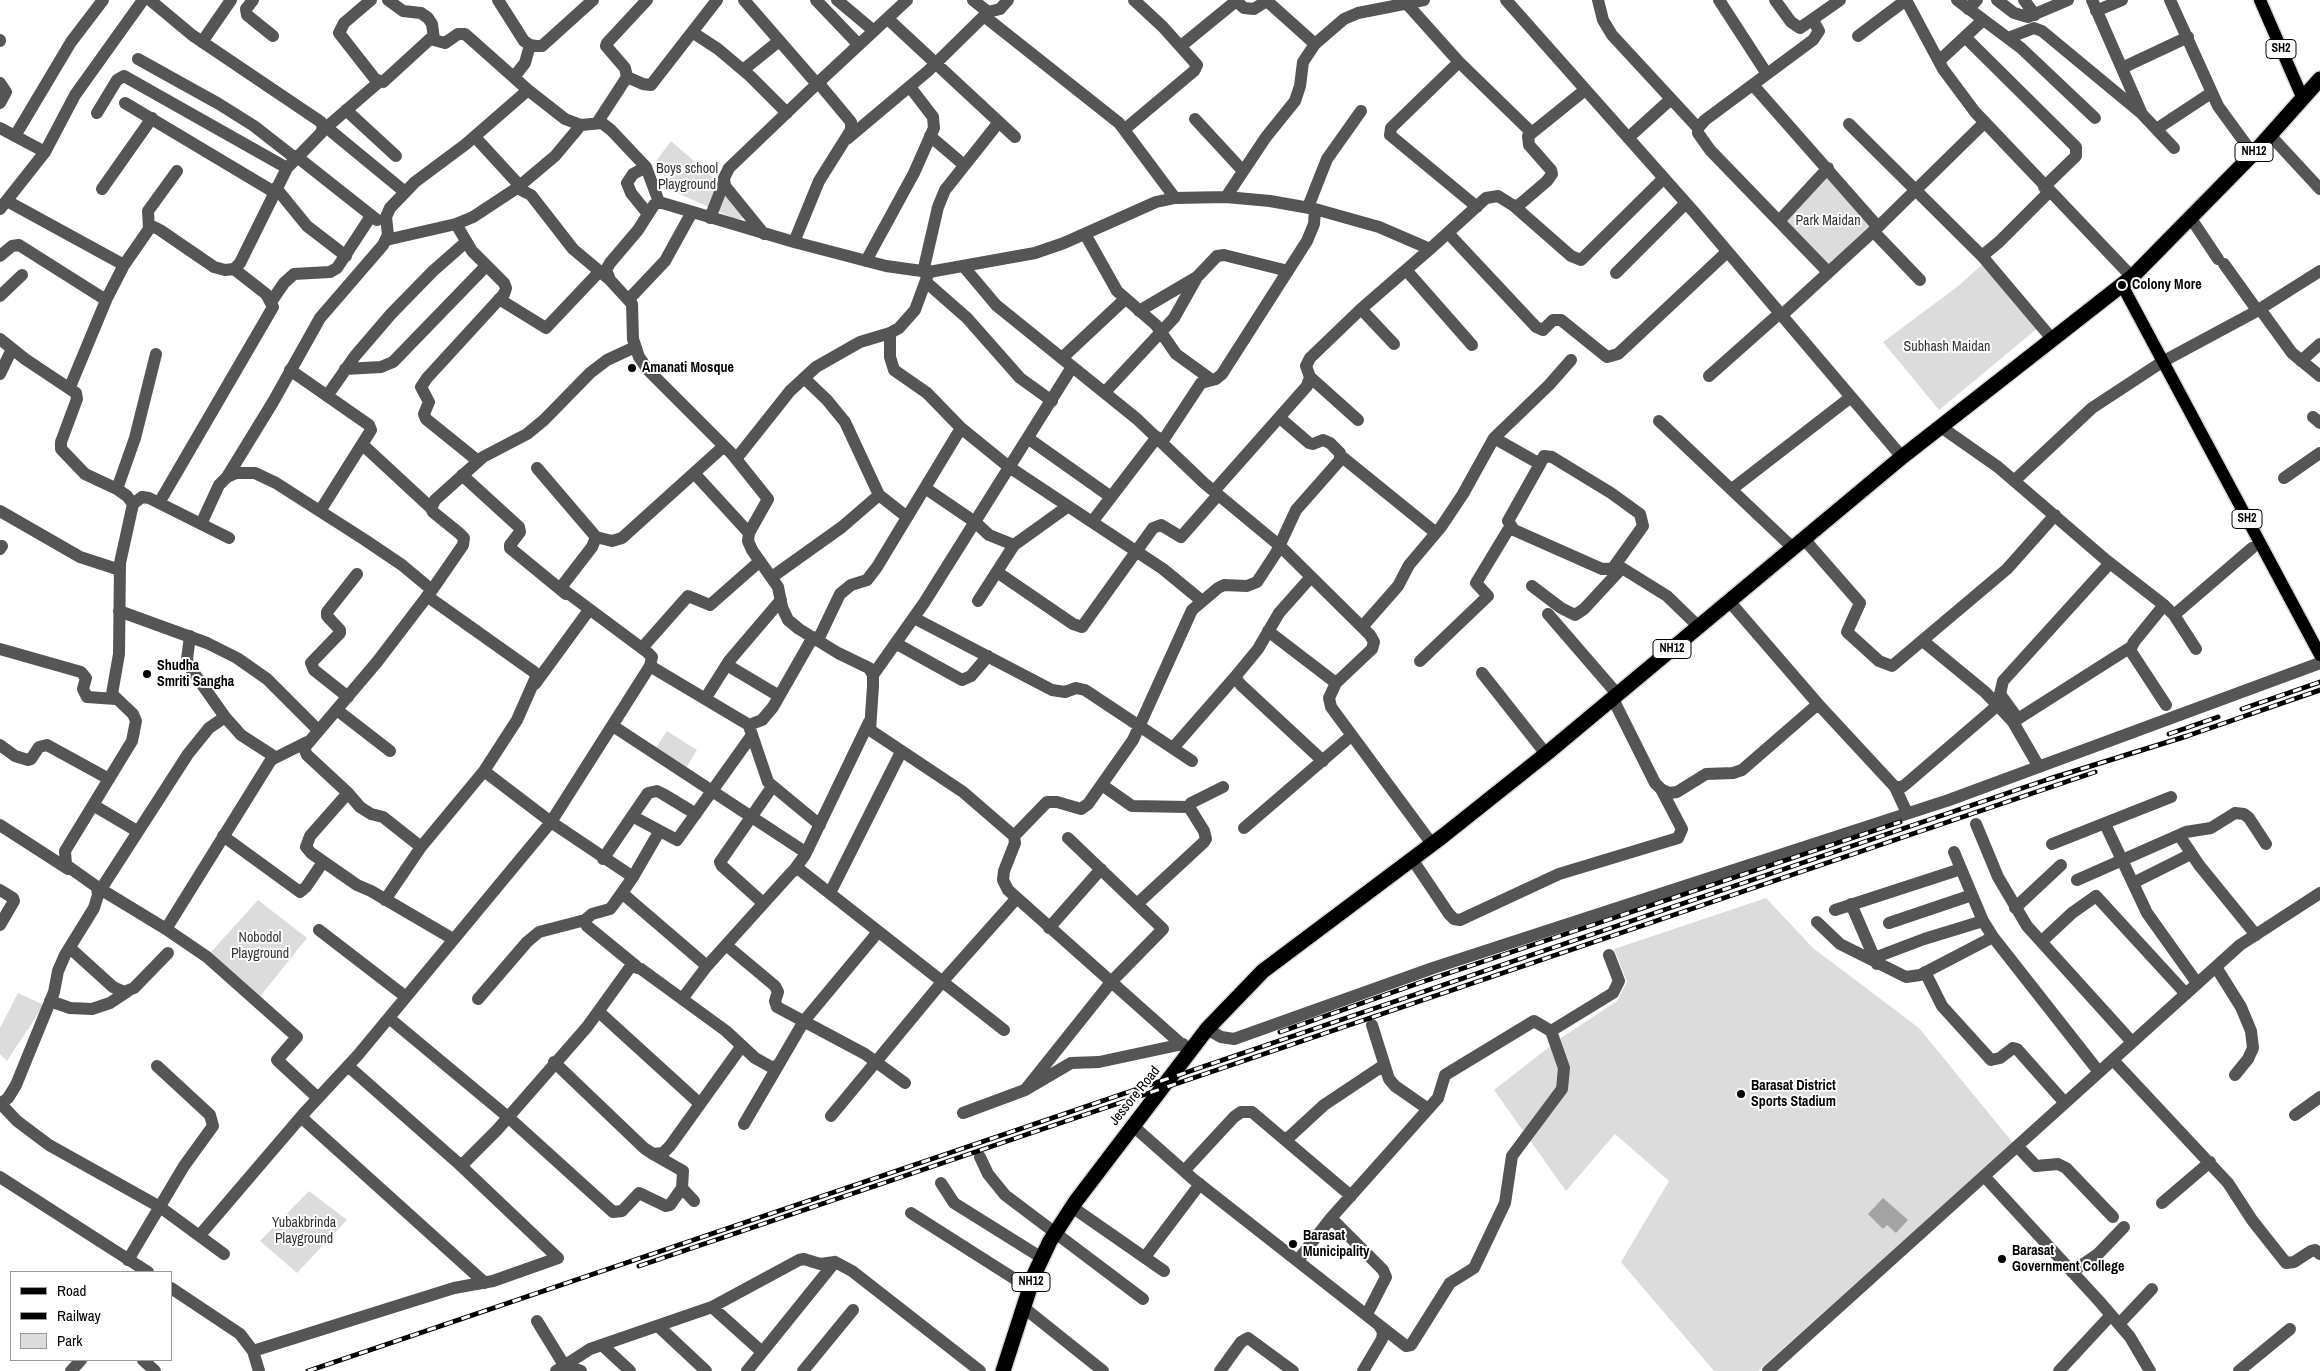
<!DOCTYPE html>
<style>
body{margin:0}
#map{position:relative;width:2320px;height:1371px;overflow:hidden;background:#fff;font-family:"Archivo Narrow",sans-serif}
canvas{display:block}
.legend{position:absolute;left:10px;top:1271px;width:162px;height:90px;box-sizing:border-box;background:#fff;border:1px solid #999;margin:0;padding:6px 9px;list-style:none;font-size:15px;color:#000}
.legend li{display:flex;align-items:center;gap:10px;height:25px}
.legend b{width:25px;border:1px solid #999}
</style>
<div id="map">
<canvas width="2320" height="1371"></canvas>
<ul class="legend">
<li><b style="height:6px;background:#000"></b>Road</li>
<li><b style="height:6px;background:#000"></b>Railway</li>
<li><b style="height:14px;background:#dcdcdc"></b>Park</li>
</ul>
</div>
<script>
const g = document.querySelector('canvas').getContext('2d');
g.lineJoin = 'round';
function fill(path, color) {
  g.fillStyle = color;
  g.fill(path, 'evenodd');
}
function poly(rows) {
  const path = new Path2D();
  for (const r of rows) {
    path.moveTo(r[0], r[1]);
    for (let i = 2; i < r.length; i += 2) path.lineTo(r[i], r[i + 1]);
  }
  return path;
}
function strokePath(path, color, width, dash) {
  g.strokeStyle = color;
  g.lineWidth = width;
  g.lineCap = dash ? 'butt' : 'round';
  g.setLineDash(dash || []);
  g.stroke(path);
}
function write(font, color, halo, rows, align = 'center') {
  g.font = font + ' "Archivo Narrow",sans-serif';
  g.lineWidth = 4;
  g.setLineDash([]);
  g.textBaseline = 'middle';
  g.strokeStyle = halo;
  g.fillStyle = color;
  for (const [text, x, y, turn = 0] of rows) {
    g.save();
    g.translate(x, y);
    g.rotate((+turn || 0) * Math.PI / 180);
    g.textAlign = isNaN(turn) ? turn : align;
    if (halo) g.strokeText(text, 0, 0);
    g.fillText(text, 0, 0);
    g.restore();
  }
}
fill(poly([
 [671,141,724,187,746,218,735,219,673,191,656,161],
 [1828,175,1874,224,1827,268,1782,222],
 [1985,262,2039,327,1939,410,1883,342,1957,287],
 [667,731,697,750,683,773,653,752],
 [1766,898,1813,948,1919,1028,2013,1143,1758,1371,1714,1371,1621,1262,1669,1181,1615,1134,1566,1191,1494,1090,1558,1040,1617,1001,1627,982,1614,949],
 [258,900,307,938,258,999,211,952],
 [18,993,44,1005,7,1061,0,1054,0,1028],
 [309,1191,347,1220,297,1273,260,1241]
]), '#dcdcdc');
fill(poly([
 [1883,1198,1908,1220,1896,1233,1887,1225,1883,1229,1868,1214]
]), '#a3a3a3');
const major = poly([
 [2260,0,2303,99],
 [2122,285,2320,655]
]);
const highway = poly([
 [1003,1371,1034,1275,1050,1241,1076,1201,1207,1029,1263,971,1443,836,1546,754,1902,457,2132,277,2253,154,2320,79]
]);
strokePath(major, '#dbdbdb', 15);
strokePath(highway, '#dbdbdb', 18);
strokePath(poly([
 [253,0,246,9,247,15,273,36],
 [371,0,344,23,339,33,375,79,383,82,430,39,445,43,458,34,465,34,528,90,565,119,581,125,602,123,611,130,646,167,659,202],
 [388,0,403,11,421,13,428,18,432,24,434,39],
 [498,0,524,41,530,45,536,46,542,46,593,0],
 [744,0,817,84],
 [816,0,859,45],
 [837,0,874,31],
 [973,0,988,12,1000,9,1008,0],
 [1235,0,1244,8,1254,9,1268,0],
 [1506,0,1694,212,1902,457],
 [1598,0,1603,20,1612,35,1698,128],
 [1719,0,1767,74],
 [1775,0,1791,22,1800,28,1840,0],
 [1906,0,1943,69,1975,112,2132,277],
 [1957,0,2021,48,2095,118],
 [1997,0,2014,13,2028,17,2068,0],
 [2024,0,2035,15],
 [2092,0,2141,112],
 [2170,0,2218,106,2253,154],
 [1267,1,1315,44],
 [1407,4,1459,62,1531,132],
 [1968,9,1977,0],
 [2096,11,2122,0],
 [984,16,1119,123,1175,198],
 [888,19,1015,137],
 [1813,20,1819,31,1813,40,1705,120,1698,128,1698,133,1710,150,1828,272],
 [692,32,718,49,750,76,787,113],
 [1858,36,1906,0],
 [1965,37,2076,147,2076,156,2044,187],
 [2008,38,2034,28,2042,31,2141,113,2174,148],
 [0,41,0,40],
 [202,42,231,0],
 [1181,46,1236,1],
 [138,59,219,104,254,126,295,158],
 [1939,61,1983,20],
 [1459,62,1391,128,1390,135,1477,207],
 [2122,68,2188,37],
 [743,70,779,41],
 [514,77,525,63,530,45],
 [627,77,643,84,651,85,717,0],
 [0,83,6,92,0,103],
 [1753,85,1878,227],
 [125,103,274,192],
 [346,110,396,156],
 [97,113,117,80,124,76,287,168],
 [1195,119,1243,171],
 [597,123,627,77,625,68,606,46,607,43,647,0],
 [1849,124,1982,256,2053,340],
 [326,127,405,192],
 [0,128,45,152],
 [2158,128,2211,93],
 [1125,129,1194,71,1197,65,1163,27,1134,0],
 [321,132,379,82],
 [2270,135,2320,189],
 [15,136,71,42,103,0],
 [930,136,964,165],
 [475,137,520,186],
 [1628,138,1671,99],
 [847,139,928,71,988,12],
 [296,156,377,220],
 [646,167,633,174,627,183,631,193,648,214],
 [276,188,307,226,346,256],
 [517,188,555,156,581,125],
 [102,189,152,118],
 [1226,197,1266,137,1295,101,1300,86,1303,62,1315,44,1344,19,1358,13,1424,0],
 [7,201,124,265],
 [1514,206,1519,205,1547,181,1552,174,1551,170,1529,145,1528,136,1585,90],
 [1308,207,1327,159,1361,111],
 [0,209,45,152,75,95,143,0],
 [2190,217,2218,259],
 [710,218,724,182],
 [1779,221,1828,168],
 [456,224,472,251,504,283,506,288,504,294,427,378,421,387,429,402,424,414,426,419,478,461],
 [149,229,148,211,177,171],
 [1873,231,1920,280],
 [1448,233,1536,327,1543,330,1553,320,1561,320,1607,357,1618,354,1727,252],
 [764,234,725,186,724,178,729,168,821,80],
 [1085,234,1117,291,1156,325,1176,354,1212,380],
 [386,240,456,224,473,217,517,188,531,195,573,249,610,280],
 [794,242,819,181,851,130,851,122,821,86,821,80,907,0],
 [0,256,12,246,19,245,106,300],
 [1982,256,1999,242,2049,192],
 [866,261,914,173,934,128,933,117,910,87],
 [2224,264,2257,310],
 [964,267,996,305,1137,419,1204,483,1280,546,1370,635,1374,642,1372,649,1336,683,1329,698,1331,707,1432,844],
 [1406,270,1472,345],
 [923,272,938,207,945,190,999,122],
 [1616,273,1686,203],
 [926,282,967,318,1020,378,1052,401],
 [0,296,22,275],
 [499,299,546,328,599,272],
 [629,299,665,261,692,212],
 [271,302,284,283,294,274,330,272,337,268,371,216],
 [1361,309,1394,344],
 [2260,309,2292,353,2320,376],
 [1139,311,1197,277,1217,256,1224,255,1288,271],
 [1782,315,1878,227,1985,122],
 [890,333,890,357,894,370,927,393,961,428,1009,467,1163,569,1202,601],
 [0,339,25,359,76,393,77,399,61,442,61,449,85,474,117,489,127,496,133,504,120,563,119,654,112,694,133,714,136,721,132,741,65,851,66,865,97,887,98,895,94,908,65,955,58,971,54,992,16,1085,8,1098,0,1104],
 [1062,358,1124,300],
 [2301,361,2320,344],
 [345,369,381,367,393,362,486,266],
 [290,370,369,425,371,430,320,511],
 [0,374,12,349],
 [1709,376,1780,313],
 [1310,377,1358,420],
 [804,378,827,400,845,422,879,495,907,517],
 [70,387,107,298,124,265,149,229,154,227,160,230,214,267,225,270,234,269,240,263,287,168,321,133,323,127,321,122,192,35,150,0],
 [1105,392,1174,318,1196,279],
 [327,396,355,356,391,314,433,271,466,242],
 [2313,417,2320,423],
 [1659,421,1793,548],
 [1941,427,1998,467,2106,560,2164,605,2174,615,2196,649],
 [1494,438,1540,464,1508,521,1514,530],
 [1029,439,1111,497],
 [1162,442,1201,383,1216,379,1222,374,1307,241,1314,224,1315,209],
 [363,445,431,508],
 [1341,456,1436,533],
 [736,459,790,391,816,367,860,342,890,333,899,328,915,310,929,272],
 [1540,464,1544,456,1552,457,1611,493,1640,514,1643,526,1613,568],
 [694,473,749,533],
 [462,475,519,527,520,532,510,545,510,548,566,594],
 [227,477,273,402,320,318,383,245,388,235,386,217,390,208,415,182,466,144,528,90],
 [2284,478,2320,453],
 [2014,481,2092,408,2162,362,2255,312,2320,271],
 [925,488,975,522,989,535,1014,545,1067,507],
 [117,489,135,438,156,354],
 [1732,489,1851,397],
 [1214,491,1307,386,1310,377,1306,366,1310,358,1361,309,1430,249],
 [159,503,273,307,266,294,234,269],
 [133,504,142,497,149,498,229,538],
 [0,511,80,557,120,570],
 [1092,522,1157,437],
 [201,524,219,485,227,477,236,473,255,473,276,483,365,540,402,565,432,590],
 [596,537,612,541,622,538,724,446],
 [1804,539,1860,603,1847,632,1879,661,1892,666,2007,569,2055,515],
 [0,549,2,546],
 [997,572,1073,624,1082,627,1153,528,1161,525,1181,537,1218,495],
 [772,577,842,527,879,495],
 [1311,577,1279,613,1258,649,1235,677,1241,685,1323,761],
 [1532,586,1561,608,1575,615,1584,609,1622,568],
 [978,601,1014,545],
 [2164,605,2134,642,2130,650,2166,705],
 [119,611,207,643,237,658,267,679,318,730],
 [1548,614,1618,695],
 [2174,615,2252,548],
 [914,618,1052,690,1065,692,1076,688,1085,690,1192,761],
 [1362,627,1398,586,1409,565,1441,527,1463,494,1494,438,1549,385,1571,360],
 [1268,631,1336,683],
 [190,636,187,659,189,666,225,717,241,735,275,757],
 [818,640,840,594,851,585,867,580,877,567,961,428],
 [1923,641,1985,692,2003,711,2013,722,2039,767],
 [897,644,962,680,971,676,988,656],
 [642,648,688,596,710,605,760,561],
 [0,649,81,672,86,678,83,689,87,697,116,699],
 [1420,661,1488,596,1476,583,1508,530,1514,530,1602,569,1622,568,1667,596,1699,627],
 [727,665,779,696],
 [650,666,749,725,762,720,773,707,813,637],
 [1482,673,1546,754],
 [873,675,924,603,1072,367],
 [535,684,589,610],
 [348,697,314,670,311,663,340,633,340,630,327,616,327,612,357,574],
 [705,699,729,661,781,600],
 [1613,699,1655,783,1661,789,1669,793,1677,792,1706,774,1733,773,1742,770,1818,704,1729,601],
 [1818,704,1895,787,1902,787,1906,784,1998,705],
 [337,710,390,751],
 [2018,719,2000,694,2003,681,2110,563],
 [2013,722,2131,647],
 [613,726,802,850,805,855,794,870],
 [750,729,768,782,820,825],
 [0,745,15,756,28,760,31,759,39,747,47,745,109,779],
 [1173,748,1235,677],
 [484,771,551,822,633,877],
 [1102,785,1132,806,1189,807],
 [1895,787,1907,813],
 [348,793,360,807,371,814,383,817,421,847],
 [93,805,137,831],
 [632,816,677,840,752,735],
 [1976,824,1998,877,2027,926,2132,1042],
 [2105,824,2147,913,2197,983],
 [0,825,68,869],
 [1244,828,1351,736],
 [2179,835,2199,865,2256,935],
 [223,836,300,892,306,887,323,862],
 [1014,836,1047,802,1057,802,1081,809,1088,804,1133,740,1192,610,1218,588,1224,585,1247,586,1257,582,1276,553,1296,510,1340,460,1340,453,1330,443,1323,440,1313,444,1309,443,1280,418],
 [2052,844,2171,797],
 [1954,852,1983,921,1993,937,2099,1072],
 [805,855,869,722],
 [603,859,648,793,657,791,663,794,696,814],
 [1412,859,1449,914,1454,919,1460,920,1559,874,1678,838,1682,829,1661,789],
 [2077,880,2186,832,2211,828,2235,813,2244,814,2249,818,2266,844],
 [2133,883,2191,854],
 [97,887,166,929,271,760,307,742],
 [101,889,188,754,209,728,225,717],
 [0,890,13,898,14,901,0,925],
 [622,893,707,966],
 [830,893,901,752],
 [385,900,421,847,484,771,517,720,536,677,534,672,427,596],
 [763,903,722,866,720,862,772,787],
 [1137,904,1204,842,1206,839,1204,831,1189,807,1191,803,1223,787],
 [1851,904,1877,964],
 [2015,908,2061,865],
 [1835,910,1961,869],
 [1817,922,1840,944,1906,977,1920,975,1993,937],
 [1889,923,1972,895],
 [1049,928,1101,869],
 [166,929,207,957,297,1037,277,1060,318,1098],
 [319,930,406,997],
 [453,939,371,891,357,885,311,853,306,847,310,836,348,793,307,755,304,748,377,662,432,590,463,545,464,538,459,533,433,512,431,508,435,500,483,457,527,434,544,420,590,373,607,360,635,347],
 [2042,941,2072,913,2096,896,2186,994],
 [726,945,775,986,778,992,775,1001,777,1007,865,1054,905,1083],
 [70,948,113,987,124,992,134,988,168,953],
 [1874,958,1924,939,1983,921],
 [636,966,587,926,585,920,592,914,610,909,614,904,633,877,659,832],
 [2216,967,2241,1007,2251,1031,2253,1048,2248,1059,2235,1075],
 [1925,972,1942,1006,1991,1060,2000,1058,2013,1048,2017,1049,2065,1103],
 [478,999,527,942,539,932,585,920],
 [682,999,707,966,790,874,794,870,800,870,1004,1030],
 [50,1001,70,1008,92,1009,110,1003,128,991],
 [599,1012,699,1103],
 [389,1018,508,1117,613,1212,622,1211,639,1193,666,1206,670,1205,682,1188],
 [1372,1025,1389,1079,1395,1086,1428,1109],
 [1207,1029,1221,1037,1234,1039,1433,968,1949,800,2320,663],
 [1189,1051,1008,890,1003,880,1004,871,1015,843,1014,836,963,792,870,730,873,686,873,675,869,668,838,653,799,629,788,620,782,607,778,587,752,550,748,541,749,533,768,499,732,454,648,370,639,357,633,339,632,304,610,280,606,270,610,263,638,230,654,205,659,202,794,242,886,266,929,272,1035,253,1064,243,1156,202,1175,198,1226,197,1270,201,1315,209,1379,227,1430,249,1486,198,1498,196,1514,206,1571,256,1581,260,1664,178],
 [2113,1060,2228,1183,2252,1220,2286,1263,2294,1262,2311,1251,2315,1250,2320,1254],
 [554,1062,644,1148,653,1154,663,1153,670,1146,741,1047],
 [348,1066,458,1163,558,1258],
 [1025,1090,1112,981,1163,929,1068,838],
 [1,1104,17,1121,49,1145,160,1207,224,1254],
 [963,1113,1025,1090,1071,1063,1099,1062,1183,1044],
 [2295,1115,2320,1097],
 [831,1116,942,982,1016,899],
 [301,1117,485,1283],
 [744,1124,779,1064],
 [1132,1125,1193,1179,1379,1325,1383,1332,1382,1339,1363,1371],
 [1286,1140,1324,1105,1384,1065],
 [2017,1146,2036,1166,2058,1164,2066,1168,2113,1217],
 [653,1154,683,1171,682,1188,694,1201],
 [980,1157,988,1174,1005,1195,1143,1299],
 [461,1166,497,1130,587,1027,631,966,641,969,726,1031,755,1058,773,1068,779,1064,804,1021,878,932],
 [1184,1171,1234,1117,1241,1112,1252,1112,1351,1196],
 [1984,1176,2099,1301,2130,1337,2150,1371],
 [0,1177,148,1272],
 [941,1183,954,1203,1042,1258],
 [2162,1203,2210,1162],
 [1072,1207,1164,1271],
 [911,1213,1029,1288],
 [1331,1218,1383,1270,1386,1277,1367,1314],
 [200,1235,306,1111,358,1055,551,822,650,666,652,657,647,652,565,591,562,586,592,547,596,537,537,468],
 [1145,1257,1200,1184],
 [128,1260,184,1166,213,1126,210,1115,157,1066],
 [1298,1260,1331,1218,1438,1098,1445,1075,1534,1021,1551,1031,1613,993,1619,981,1609,955],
 [2072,1272,2098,1254,2124,1227],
 [171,1288,240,1334,253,1351],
 [712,1307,762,1352],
 [1023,1307,1103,1371],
 [537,1321,564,1365,581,1371],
 [2119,1324,2152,1289],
 [1379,1325,1406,1346,1411,1345,1450,1283,1474,1268,1505,1203,1512,1156,1562,1089,1564,1068,1551,1031],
 [658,1326,706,1371],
 [602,1345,630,1371],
 [143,1360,155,1371],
 [71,1371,81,1360],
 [259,1371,253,1351,454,1288,493,1281,558,1258],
 [556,1371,590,1349,712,1307,799,1260,804,1259,820,1264,835,1262],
 [747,1371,835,1262,852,1271,980,1371],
 [803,1371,853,1310],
 [1220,1371,1241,1342,1248,1338,1293,1371],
 [1768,1371,2240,945,2320,893],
 [2059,1371,2111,1315],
 [2239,1371,2290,1329]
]), '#555', 12);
strokePath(major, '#000', 12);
strokePath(highway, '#000', 15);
const rail = poly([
 [2242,709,2320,682],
 [2169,734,2218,717],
 [1280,1032,1419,983,1900,822],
 [639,1266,2095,772],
 [308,1371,2049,779,2187,736,2320,690]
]);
strokePath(rail, '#000', 5);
strokePath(rail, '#fff', 3, [9]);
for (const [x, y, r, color] of [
 [2122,285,5,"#000"],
 [632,368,5,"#000"],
 [147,674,5,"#000"],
 [1741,1094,5,"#000"],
 [1293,1244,5,"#000"],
 [2002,1259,5,"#000"]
]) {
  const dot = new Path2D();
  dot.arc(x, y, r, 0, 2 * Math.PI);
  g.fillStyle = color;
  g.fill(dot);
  strokePath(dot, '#fff', 2);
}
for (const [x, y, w] of [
 [2281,49,30],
 [2254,152,38],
 [2247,519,30],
 [1672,649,38],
 [1031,1282,38]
]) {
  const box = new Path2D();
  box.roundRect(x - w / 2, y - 9.5, w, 19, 4);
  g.fillStyle = '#fff';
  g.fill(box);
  strokePath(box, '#000', 1);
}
write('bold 12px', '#000', null, [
 ["SH2",2281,49],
 ["NH12",2254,152],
 ["SH2",2247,519],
 ["NH12",1672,649],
 ["NH12",1031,1282]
]);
write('14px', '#333', '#fff', [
 ["Boys school",687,169],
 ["Playground",687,185],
 ["Park Maidan",1828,221],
 ["Subhash Maidan",1947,347],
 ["Nobodol",260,938],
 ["Playground",260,954],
 ["Yubakbrinda",304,1223],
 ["Playground",304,1239]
]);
write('bold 14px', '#000', '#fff', [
 ["Colony More",2132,285],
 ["Amanati Mosque",642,368],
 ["Shudha",157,666],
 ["Smriti Sangha",157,682],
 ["Barasat District",1751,1086],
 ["Sports Stadium",1751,1102],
 ["Barasat",1303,1236],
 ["Municipality",1303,1252],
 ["Barasat",2012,1251],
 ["Government College",2012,1267]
], 'left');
write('14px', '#000', '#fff', [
 ["Jessore Road",1135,1096,-51]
]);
</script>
